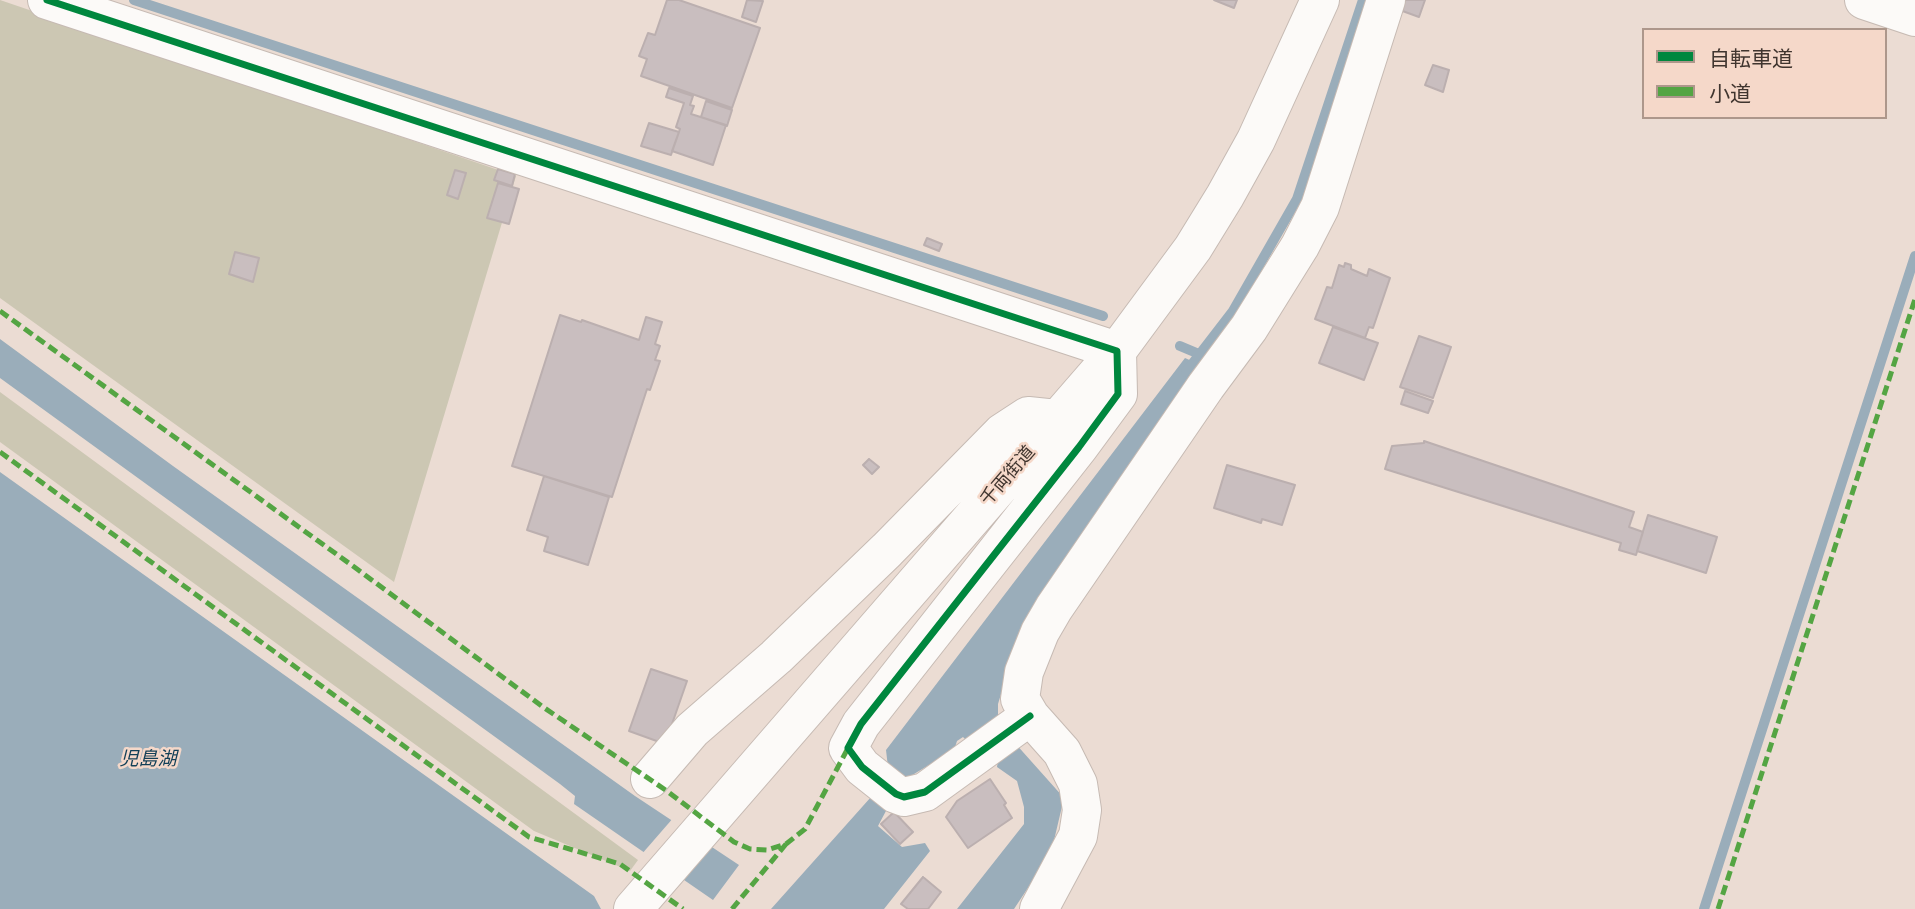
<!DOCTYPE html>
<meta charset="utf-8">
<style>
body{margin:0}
#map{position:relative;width:1915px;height:909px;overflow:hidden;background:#ebdcd3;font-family:Figtree,"Noto Sans JP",sans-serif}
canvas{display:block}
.legend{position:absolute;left:1642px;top:28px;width:245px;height:91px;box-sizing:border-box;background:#f5d8c9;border:2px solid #ad978b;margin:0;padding:9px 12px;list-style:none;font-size:21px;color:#40352f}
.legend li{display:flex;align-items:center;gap:14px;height:35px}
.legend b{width:35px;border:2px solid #ad978b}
</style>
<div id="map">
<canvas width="1915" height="909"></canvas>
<ul class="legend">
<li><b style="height:9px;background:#00873e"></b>自転車道</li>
<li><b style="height:9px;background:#54a543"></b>小道</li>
</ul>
</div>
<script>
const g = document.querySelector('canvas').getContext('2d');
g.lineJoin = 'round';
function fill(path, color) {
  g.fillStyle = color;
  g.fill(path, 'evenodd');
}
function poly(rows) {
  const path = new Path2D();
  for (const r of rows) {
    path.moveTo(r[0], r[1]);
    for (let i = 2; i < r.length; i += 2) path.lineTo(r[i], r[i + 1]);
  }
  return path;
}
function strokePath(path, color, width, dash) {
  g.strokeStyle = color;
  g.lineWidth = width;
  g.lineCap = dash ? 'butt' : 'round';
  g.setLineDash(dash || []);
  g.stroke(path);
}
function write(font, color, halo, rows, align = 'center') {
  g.font = font + ' Figtree,"Noto Sans JP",sans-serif';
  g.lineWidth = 5;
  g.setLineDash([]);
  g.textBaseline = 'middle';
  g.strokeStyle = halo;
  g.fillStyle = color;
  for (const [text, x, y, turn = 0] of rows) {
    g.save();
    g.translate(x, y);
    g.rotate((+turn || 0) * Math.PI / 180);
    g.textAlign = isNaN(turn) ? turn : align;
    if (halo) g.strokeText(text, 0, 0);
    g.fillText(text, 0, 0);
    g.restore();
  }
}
fill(poly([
 [0,0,516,176,394,582,0,298],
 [0,392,638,860,630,871,534,831,0,442]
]), '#ccc7b3');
fill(poly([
 [0,339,173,466,635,796,739,865,713,900,574,804,575,796,560,784,0,378],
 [1185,358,1203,366,1013,654,998,704,998,724,1064,798,1051,853,1014,909,957,909,1024,824,1024,807,1017,781,997,767,999,753,968,742,963,737,957,741,954,750,899,783,889,776,886,750],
 [0,472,594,896,601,909,0,909],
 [871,797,887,809,878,826,902,847,925,843,930,851,884,909,771,909]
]), '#9aadba');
fill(poly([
 [674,817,715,844,681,882,641,855]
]), '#ebdcd3');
strokePath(poly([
 [134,0,1103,316],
 [1180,346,1199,354],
 [1186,372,1233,311,1297,199,1363,0],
 [1704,909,1915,256]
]), '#9aadba', 10);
const building = poly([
 [667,0,679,0,760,28,732,108,641,76,647,59,639,56,648,33,655,35,667,0],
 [747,0,763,1,756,22,742,17,747,0],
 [1214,0,1237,0,1234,8,1214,0],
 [1400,0,1425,0,1419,17,1397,9,1400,0],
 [1433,65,1449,70,1443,92,1425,85,1433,65],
 [669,88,693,96,690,105,694,106,691,114,726,125,713,165,672,151,680,129,676,127,684,103,666,97,669,88],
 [706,101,732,110,727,126,701,117,706,101],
 [649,123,679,132,671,155,641,146,649,123],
 [498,169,515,174,512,186,494,180,498,169],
 [455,170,466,173,458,199,447,195,455,170],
 [498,183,519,189,509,224,487,218,498,183],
 [927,238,942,244,939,251,924,245,927,238],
 [235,252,259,258,253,282,229,274,235,252],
 [1345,263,1351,265,1351,269,1367,276,1369,269,1390,278,1373,328,1369,327,1365,338,1315,319,1327,287,1332,288,1339,265,1344,267,1345,263],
 [560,315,581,322,582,320,639,340,646,317,662,322,655,344,660,346,655,360,660,361,650,390,647,389,612,497,512,466,560,315],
 [1333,327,1378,343,1364,380,1319,363,1333,327],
 [1419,336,1451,347,1433,398,1400,387,1419,336],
 [1405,391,1433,401,1428,413,1401,404,1405,391],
 [1424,441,1634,512,1629,527,1643,532,1636,555,1619,550,1621,543,1385,469,1392,446,1424,443,1424,441],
 [869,459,879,467,872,474,863,465,869,459],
 [1227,465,1295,485,1282,525,1262,519,1261,523,1214,508,1227,465],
 [544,476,609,497,588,565,544,551,548,537,527,530,544,476],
 [1648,515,1717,537,1706,573,1637,551,1648,515],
 [651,669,687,681,665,744,629,731,651,669],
 [990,779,1006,803,1004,805,1012,818,968,848,946,817,957,801,990,779],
 [894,812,913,832,900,844,881,824,894,812],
 [923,877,941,892,928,909,908,909,901,904,923,877]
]);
fill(building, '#c9bebf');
strokePath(building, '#bbafaf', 2);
const minor = poly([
 [47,0,1117,351,1118,394,1079,447,861,724,848,748,862,767,896,794,904,797,925,792,1030,716],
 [1864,0,1915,17],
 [650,779,692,730,776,657,887,550,1002,433,1028,416,1057,419],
 [633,909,1117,351,1193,248,1225,196,1256,140,1320,0],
 [1039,909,1078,836,1082,810,1078,784,1062,752,1030,716,1020,699,1024,672,1040,632,1054,608,1206,386,1249,328,1300,246,1320,207,1386,0]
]);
strokePath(minor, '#c6bab3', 40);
strokePath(minor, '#fcfaf8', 38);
strokePath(poly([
 [0,311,357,569,543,707,667,791,734,842,750,849,767,850,786,844,805,829,848,748],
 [0,452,529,837,620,864,683,909],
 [732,909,786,844],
 [1718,909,1915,299]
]), '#54a543', 5, [10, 5]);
strokePath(poly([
 [47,0,1117,351,1118,394,1079,447,861,724,848,748,862,767,896,794,904,797,925,792,1030,716]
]), '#00873e', 7);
write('18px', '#40352f', '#f5d8c9', [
 ["千両街道",1008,476,-49]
]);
write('italic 19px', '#123f57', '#f5d8c9', [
 ["児島湖",148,759]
]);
</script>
